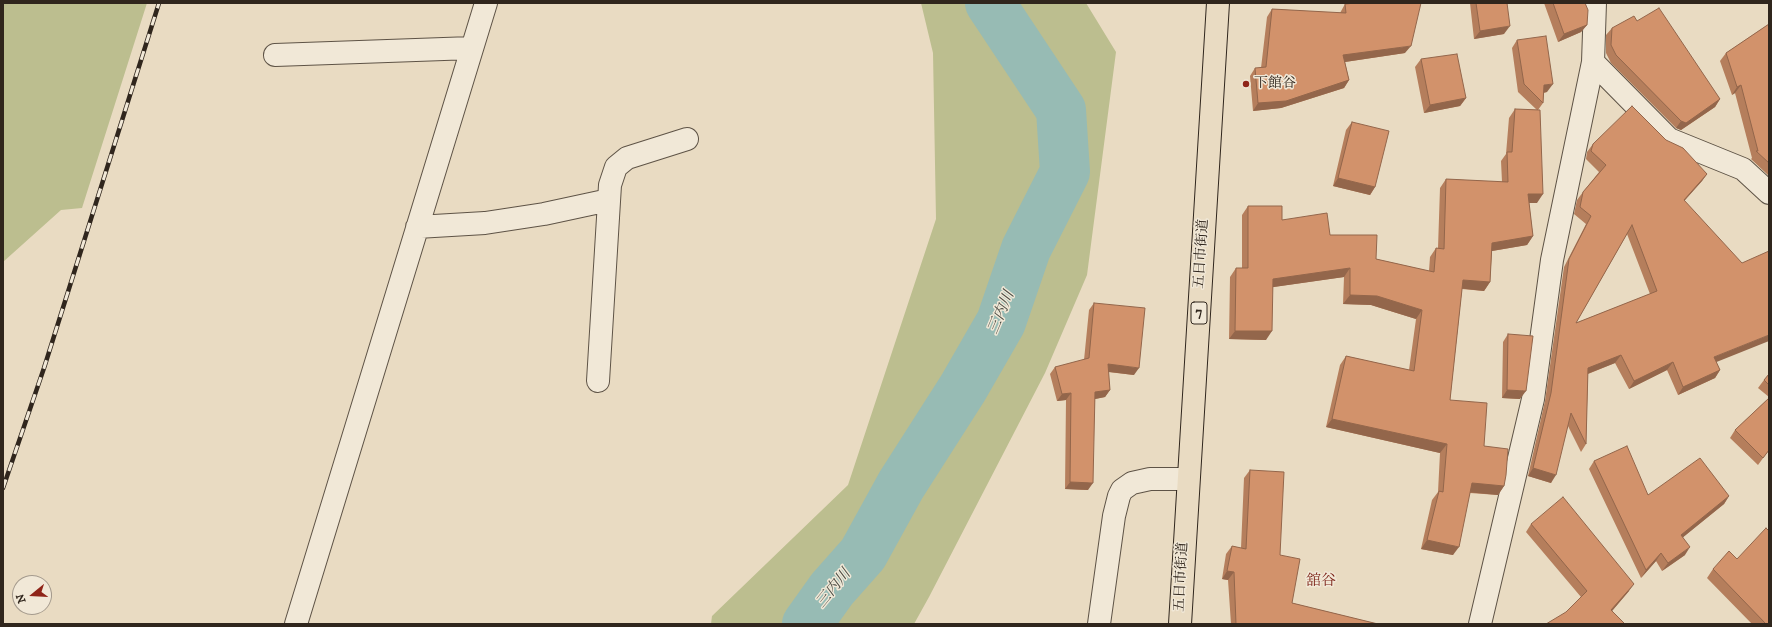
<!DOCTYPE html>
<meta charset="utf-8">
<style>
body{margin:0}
#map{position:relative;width:1772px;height:627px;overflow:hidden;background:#e9dbc2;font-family:"IM FELL DW Pica",serif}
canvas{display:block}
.frame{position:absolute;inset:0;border:4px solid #30261d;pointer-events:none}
.north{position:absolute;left:12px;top:575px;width:40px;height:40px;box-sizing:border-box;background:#f1e8d7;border:1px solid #a49a8d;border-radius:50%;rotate:252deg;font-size:11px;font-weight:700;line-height:16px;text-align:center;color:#30261d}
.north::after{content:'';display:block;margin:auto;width:14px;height:18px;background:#8f2418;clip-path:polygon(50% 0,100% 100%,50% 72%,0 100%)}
</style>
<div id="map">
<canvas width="1772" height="627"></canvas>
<div class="frame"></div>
<div class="north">N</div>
</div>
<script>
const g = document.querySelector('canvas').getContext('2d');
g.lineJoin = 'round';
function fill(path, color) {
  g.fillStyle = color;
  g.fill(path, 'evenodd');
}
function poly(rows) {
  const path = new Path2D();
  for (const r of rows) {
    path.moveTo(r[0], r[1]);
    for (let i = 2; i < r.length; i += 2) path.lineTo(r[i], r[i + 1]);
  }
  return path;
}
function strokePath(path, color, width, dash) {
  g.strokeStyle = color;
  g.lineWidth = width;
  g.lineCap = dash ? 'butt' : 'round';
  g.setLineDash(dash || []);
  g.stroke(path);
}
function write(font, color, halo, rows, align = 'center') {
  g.font = font + ' "IM FELL DW Pica","Noto Serif JP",serif';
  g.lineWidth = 3;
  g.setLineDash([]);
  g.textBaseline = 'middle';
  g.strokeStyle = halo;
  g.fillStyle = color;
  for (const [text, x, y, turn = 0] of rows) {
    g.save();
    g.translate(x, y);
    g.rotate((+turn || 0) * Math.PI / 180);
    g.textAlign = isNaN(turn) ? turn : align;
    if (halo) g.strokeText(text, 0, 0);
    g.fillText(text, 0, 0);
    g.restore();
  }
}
fill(poly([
 [3,3,147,3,82,208,61,210,3,262],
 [921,3,1086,3,1116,52,1087,275,1045,373,929,597,914,624,711,624,712,616,848,485,936,219,933,53]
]), '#bcbe8f');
strokePath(poly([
 [807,624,832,589,863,554,901,485,963,388,1001,322,1026,249,1065,172,1061,110,990,3]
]), '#97bbb4', 50);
const minor = poly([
 [275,55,472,48],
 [1593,62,1669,139,1743,169,1769,193],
 [417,227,485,223,544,214,609,200],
 [598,381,610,185,616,167,627,158,687,139],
 [296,624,486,3],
 [1099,624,1114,516,1119,496,1122,490,1132,483,1150,479,1188,479],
 [1480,624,1533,399,1552,260,1593,62,1595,3]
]);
const primary = poly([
 [1180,624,1218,3]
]);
strokePath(minor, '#5e5346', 24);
strokePath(primary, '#30261d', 24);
strokePath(minor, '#f1e8d7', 22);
strokePath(primary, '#e9dbc2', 22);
const rail = poly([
 [3,488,44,368,159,3]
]);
strokePath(rail, '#30261d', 4.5);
strokePath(rail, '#f1e8d7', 3, [9]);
fill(poly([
 [1470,3,1507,3,1504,34,1474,39],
 [1544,3,1585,3,1587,25,1581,32,1558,42],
 [1345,4,1405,53,1345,62,1349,80,1344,88,1281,108,1253,111,1250,76,1255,68,1261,68,1267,17,1272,9,1340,13],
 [1637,21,1720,99,1715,107,1681,130,1676,128,1611,63,1606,53,1606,35,1612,28],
 [1769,24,1769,176,1751,159,1752,158,1735,93,1732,95,1720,61,1726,53],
 [1517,40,1547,92,1544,93,1543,103,1538,110,1537,203,1529,203,1533,236,1527,245,1492,251,1490,282,1484,291,1462,289,1450,400,1484,446,1504,486,1498,495,1470,493,1453,555,1421,549,1432,500,1438,492,1440,453,1326,427,1340,365,1346,356,1409,370,1416,319,1371,305,1343,304,1344,277,1273,287,1266,340,1229,339,1230,277,1236,268,1242,268,1242,215,1248,206,1282,220,1330,235,1376,259,1429,271,1430,257,1436,248,1438,248,1440,188,1446,179,1502,182,1501,161,1506,154,1509,118,1515,109,1537,110,1518,92,1512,48],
 [1421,59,1466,98,1460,106,1424,113,1415,67],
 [1352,122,1375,187,1370,195,1333,186,1346,130],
 [1666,140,1707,174,1702,181,1684,201,1716,362,1720,370,1715,378,1678,395,1667,370,1629,389,1615,363,1588,374,1586,444,1581,452,1568,426,1551,483,1528,476,1545,401,1564,267,1586,224,1574,214,1577,200,1583,192,1599,172,1586,159,1587,152,1593,144],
 [1627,234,1650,294,1576,323],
 [1094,303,1134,375,1108,372,1110,390,1105,397,1095,399,1088,490,1065,489,1066,400,1057,401,1050,374,1055,367,1084,360,1089,310],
 [1508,334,1520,399,1502,398,1503,342],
 [1769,374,1769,397,1758,388,1764,380],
 [1769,398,1769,450,1758,465,1730,438,1735,430],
 [1594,461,1648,495,1729,496,1724,504,1683,537,1685,555,1662,571,1656,561,1641,578,1589,469],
 [1250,470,1280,555,1292,603,1378,624,1231,624,1228,580,1222,579,1226,554,1232,546,1241,548,1244,478],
 [1531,524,1629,591,1612,611,1566,612,1581,597,1526,532],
 [1713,569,1769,624,1752,624,1707,578]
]), '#b57e5c');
fill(poly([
 [1587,25,1581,32,1558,42,1564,34],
 [1510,26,1504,34,1474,39,1480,31],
 [1411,46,1405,53,1338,63,1343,55],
 [1349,80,1344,88,1281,108,1253,111,1258,103],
 [1553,84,1547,92,1538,93,1544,85],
 [1741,85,1735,93,1732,95,1737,87],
 [1466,98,1460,106,1424,113,1430,105],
 [1720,99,1715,107,1681,130,1676,128,1681,121],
 [1707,174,1702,181,1678,208,1684,200],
 [1338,178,1375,187,1370,195,1333,186],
 [1528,194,1543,194,1537,203,1522,203],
 [1533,236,1527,245,1486,252,1492,243],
 [1350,268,1344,277,1267,288,1273,279],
 [1463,280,1490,282,1484,291,1457,288],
 [1350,295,1377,296,1422,310,1416,319,1371,305,1343,304],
 [1235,331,1272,331,1266,340,1229,339],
 [1769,335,1769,341,1709,365,1714,357],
 [1621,355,1615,363,1582,376,1588,368],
 [1673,362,1667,370,1629,389,1634,381],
 [1108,364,1139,368,1134,375,1102,371],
 [1720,370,1715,378,1678,395,1683,387],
 [1110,390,1105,397,1090,400,1095,392],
 [1507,390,1526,391,1520,399,1502,398],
 [1071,393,1066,400,1057,401,1062,394],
 [1332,419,1447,444,1440,453,1326,427],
 [1533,468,1556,475,1551,483,1528,476],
 [1070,482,1093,483,1088,490,1065,489],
 [1472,483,1504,486,1498,495,1466,492],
 [1729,496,1724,504,1676,543,1681,535],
 [1427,540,1459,547,1453,555,1421,549],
 [1690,547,1685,555,1662,571,1668,563],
 [1661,553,1656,561,1641,578,1646,570],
 [1227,571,1234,572,1228,580,1222,579],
 [1634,584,1629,591,1606,618,1611,610]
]), '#93664b');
const building = poly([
 [1356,3,1421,3,1411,46,1343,55,1349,80,1286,101,1258,103,1255,68,1266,67,1272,9,1346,13,1345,4,1356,3],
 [1476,3,1507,3,1510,26,1480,31,1476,3],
 [1553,3,1585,3,1588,10,1587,25,1564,34,1553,3],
 [1659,8,1720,99,1686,123,1681,121,1616,55,1611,45,1612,28,1634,16,1637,21,1659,8],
 [1769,24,1769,163,1756,151,1758,151,1741,85,1737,87,1726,53,1769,24],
 [1546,36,1553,84,1544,85,1543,103,1524,84,1517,40,1546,36],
 [1457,54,1466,98,1430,105,1421,59,1457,54],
 [1632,106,1666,140,1683,148,1707,174,1684,200,1742,263,1769,251,1769,335,1714,357,1720,370,1683,387,1673,362,1634,381,1621,355,1588,368,1586,444,1571,413,1556,475,1533,468,1551,393,1569,259,1591,216,1580,207,1583,192,1606,165,1591,151,1593,144,1632,106],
 [1632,225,1657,291,1576,323,1632,225],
 [1515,109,1540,110,1543,194,1528,194,1533,236,1492,243,1490,282,1463,280,1450,400,1487,403,1484,446,1508,449,1506,475,1504,486,1472,483,1459,547,1427,540,1439,491,1443,492,1447,444,1332,419,1346,356,1414,371,1422,310,1377,296,1350,295,1350,268,1273,279,1272,331,1235,331,1236,268,1248,268,1248,206,1282,206,1282,220,1327,213,1330,235,1377,235,1376,259,1434,272,1436,248,1444,249,1446,179,1508,182,1507,152,1512,152,1515,109],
 [1352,122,1389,131,1375,187,1338,178,1352,122],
 [1094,303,1145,308,1139,368,1108,364,1110,390,1095,392,1093,483,1070,482,1071,393,1062,394,1055,367,1089,358,1094,303],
 [1508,334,1533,336,1526,391,1507,390,1508,334],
 [1769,374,1769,385,1764,380,1769,374],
 [1769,398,1769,450,1763,458,1735,430,1769,398],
 [1627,446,1648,495,1700,458,1729,496,1681,535,1690,547,1668,563,1661,553,1646,570,1594,461,1627,446],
 [1250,470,1284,472,1280,555,1300,559,1292,603,1378,624,1236,624,1234,572,1227,571,1232,546,1246,549,1250,470],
 [1563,497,1634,584,1611,610,1625,624,1546,624,1566,612,1587,591,1531,524,1563,497],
 [1766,528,1769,531,1769,624,1766,624,1713,569,1729,551,1737,559,1766,528]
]);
fill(building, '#d2926b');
strokePath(building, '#93664b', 1);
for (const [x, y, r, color] of [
 [1246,84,4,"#8f2418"]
]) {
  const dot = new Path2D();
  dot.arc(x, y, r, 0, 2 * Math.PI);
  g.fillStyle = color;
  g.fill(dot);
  strokePath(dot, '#f1e8d7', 1.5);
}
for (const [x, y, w] of [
 [1199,313,16]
]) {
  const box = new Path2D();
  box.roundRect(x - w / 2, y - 11, w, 22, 3);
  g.fillStyle = '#f1e8d7';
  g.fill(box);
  strokePath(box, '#30261d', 1);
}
write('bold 13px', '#30261d', null, [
 ["7",1199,313]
]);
write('14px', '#30261d', '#f1e8d7', [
 ["下館谷",1254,84]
], 'left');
write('14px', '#30261d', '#f1e8d7', [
 ["五日市街道",1202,254,-86],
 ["五日市街道",1182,577,-87]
]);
write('italic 15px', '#4a4b43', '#f1e8d7', [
 ["三内川",1002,313,-67],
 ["三内川",834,589,-51]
]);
write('15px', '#7a1f14', '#f1e8d7', [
 ["舘谷",1321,582]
]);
</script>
